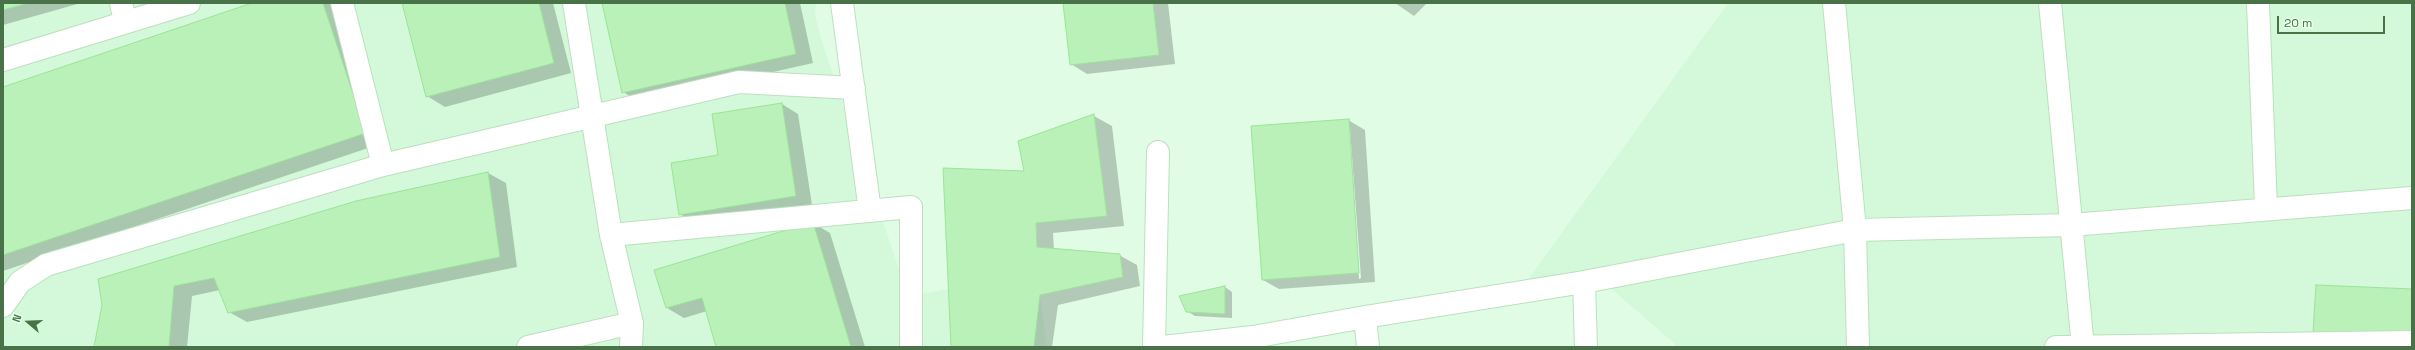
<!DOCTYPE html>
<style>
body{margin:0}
#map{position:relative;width:2415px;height:350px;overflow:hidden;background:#e0fce5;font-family:"Space Grotesk",sans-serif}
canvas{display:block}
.frame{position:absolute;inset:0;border:4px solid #4a7248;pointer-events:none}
.north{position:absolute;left:8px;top:302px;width:40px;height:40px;-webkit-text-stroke:3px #e6ffeb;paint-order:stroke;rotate:289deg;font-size:11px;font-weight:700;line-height:16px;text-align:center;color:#4a7248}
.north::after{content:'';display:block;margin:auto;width:14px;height:18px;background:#4a7248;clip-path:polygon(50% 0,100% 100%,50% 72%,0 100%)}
.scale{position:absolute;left:2277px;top:16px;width:108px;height:18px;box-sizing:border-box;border:2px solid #4a7248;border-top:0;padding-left:5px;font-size:12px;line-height:14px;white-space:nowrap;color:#4a7248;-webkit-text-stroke:3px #e6ffeb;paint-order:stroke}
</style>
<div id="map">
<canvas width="2415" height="350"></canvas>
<div class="frame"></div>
<div class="north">N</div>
<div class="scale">20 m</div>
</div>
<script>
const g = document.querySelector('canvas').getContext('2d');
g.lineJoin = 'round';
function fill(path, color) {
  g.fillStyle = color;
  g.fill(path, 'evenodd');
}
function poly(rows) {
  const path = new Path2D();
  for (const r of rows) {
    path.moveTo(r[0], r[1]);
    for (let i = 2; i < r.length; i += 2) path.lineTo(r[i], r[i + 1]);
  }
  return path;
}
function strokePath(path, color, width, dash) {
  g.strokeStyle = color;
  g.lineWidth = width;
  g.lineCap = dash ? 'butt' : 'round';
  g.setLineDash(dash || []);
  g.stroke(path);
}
fill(poly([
 [3,3,816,3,815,15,822,42,908,296,1037,273,1047,347,3,347],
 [1728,3,2412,3,2412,347,1675,347,1675,344,1591,271,1511,303]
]), '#d4f8da');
fill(poly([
 [3,3,81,3,3,25],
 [255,3,337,3,383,143,3,271,3,88],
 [403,3,553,3,571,73,445,107,427,96],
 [603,3,800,3,813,63,640,102,623,92],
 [1064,3,1168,3,1175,64,1087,74,1071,64],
 [1395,3,1427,3,1414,16],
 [782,104,798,114,812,205,696,224,680,214,719,156],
 [1094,116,1112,126,1124,226,1053,233,1054,250,1119,255,1137,265,1140,286,1058,305,1052,347,952,347,1026,172,1019,142],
 [1348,120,1365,130,1375,282,1279,289,1263,280],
 [1348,129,1350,129,1361,278,1359,279],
 [488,173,506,183,517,267,247,322,229,312,220,290,192,296,187,347,95,347,103,305,356,202],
 [813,223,830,233,865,347,717,347,707,311,684,318,667,308],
 [1225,287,1232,292,1232,318,1195,316,1187,311]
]), '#0003');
const building = poly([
 [3,3,29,3,3,10,3,3],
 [252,3,323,3,366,133,3,255,3,87,252,3],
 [402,3,539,3,554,63,426,97,402,3],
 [602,3,785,3,796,54,622,93,602,3],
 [1063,3,1153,3,1159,55,1070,65,1063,3],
 [782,103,796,196,679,215,671,163,718,155,712,114,782,103],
 [1094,114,1107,216,1036,223,1037,247,1120,254,1123,277,1040,295,1034,347,951,347,943,168,1024,171,1018,141,1094,114],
 [1349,119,1359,273,1262,280,1251,126,1349,119],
 [488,172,500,257,228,313,214,278,174,286,169,347,94,347,102,305,98,279,356,201,488,172],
 [813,222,851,347,716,347,702,298,666,308,654,270,813,222],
 [2316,285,2412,289,2412,335,2313,333,2316,285],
 [1225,286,1225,314,1186,312,1179,296,1225,286]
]);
fill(building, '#b9f1b8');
strokePath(building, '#9be498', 1);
const street = poly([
 [121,3,125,21],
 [342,3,383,165],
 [574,3,611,235,632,323,631,347],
 [842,3,870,211],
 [1834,3,1855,230,1858,347],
 [2050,3,2083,347],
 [2258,3,2266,208],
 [3,60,189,3],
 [611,235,911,207,911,347],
 [1584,282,1586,347],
 [3,306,20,282,46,265,383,165,739,82,854,88],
 [1365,317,1368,347],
 [528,347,632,323],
 [1154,347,1158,152],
 [1163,347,1253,337,1365,317,1584,282,1855,230,2071,225,2412,198],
 [2056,347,2412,342]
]);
strokePath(street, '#bce0be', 24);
strokePath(street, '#fff', 22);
</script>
